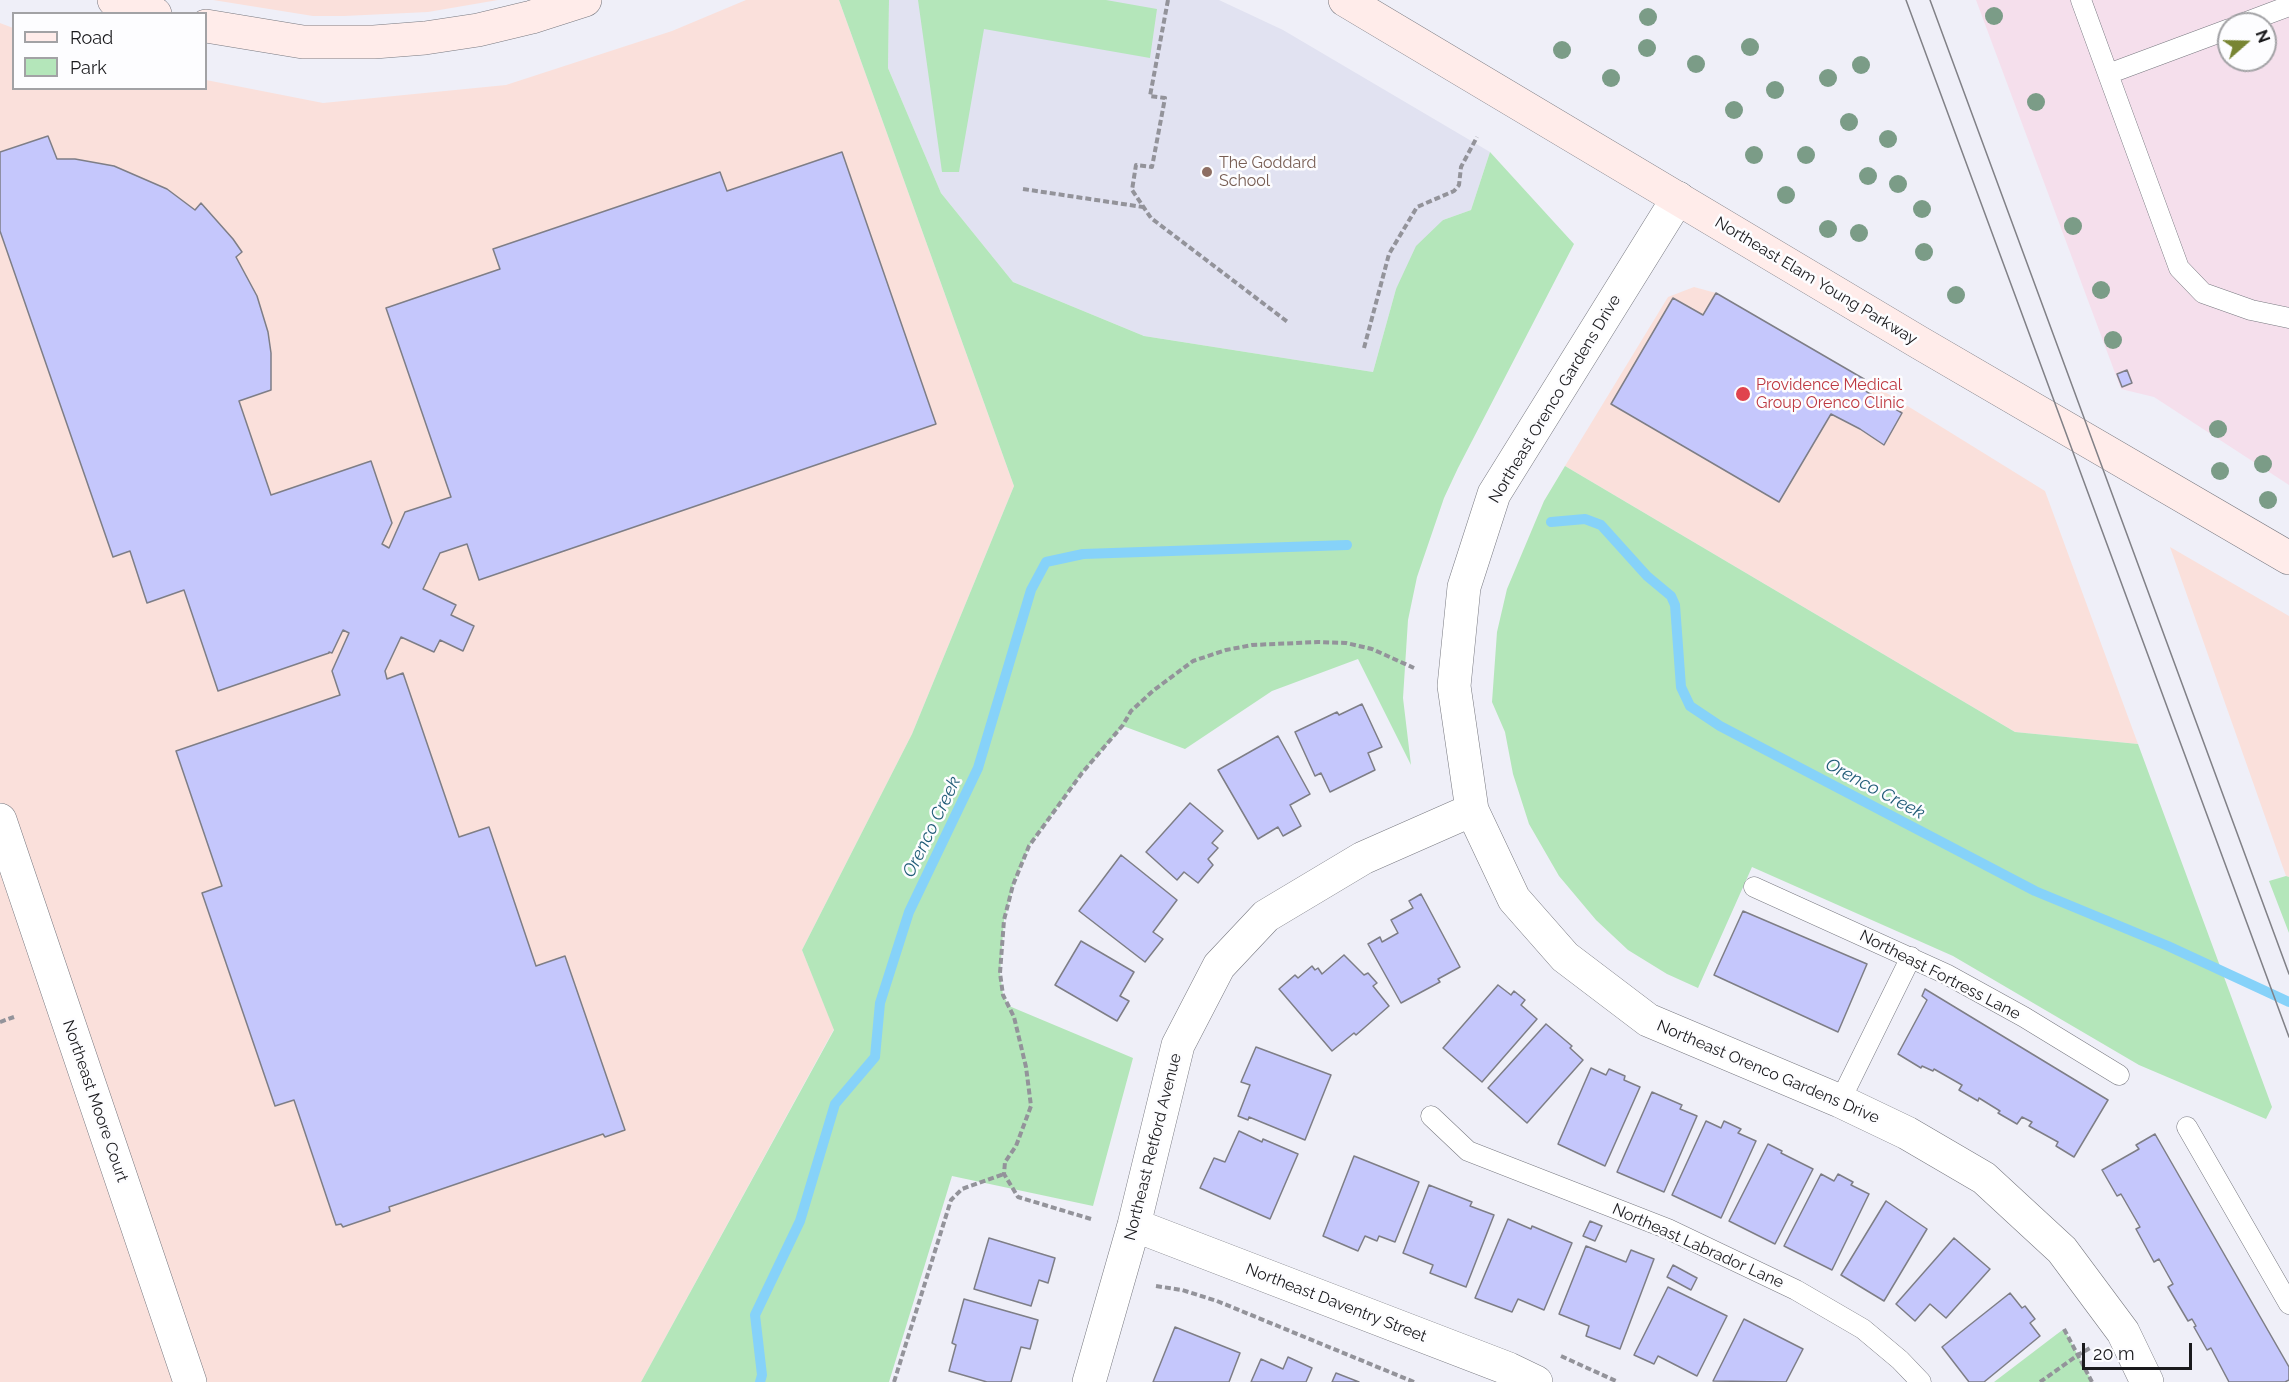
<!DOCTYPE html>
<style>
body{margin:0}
#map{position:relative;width:2289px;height:1382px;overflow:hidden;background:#efeff8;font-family:Raleway,sans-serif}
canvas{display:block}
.legend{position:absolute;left:12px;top:12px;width:195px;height:78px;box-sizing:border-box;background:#fdfdff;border:2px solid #a2a2a5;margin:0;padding:8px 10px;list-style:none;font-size:18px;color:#1a1a1d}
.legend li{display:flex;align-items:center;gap:12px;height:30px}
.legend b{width:30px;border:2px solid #a2a2a5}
.north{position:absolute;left:2217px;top:12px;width:60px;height:60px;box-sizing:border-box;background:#fdfdff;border:2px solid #a2a2a5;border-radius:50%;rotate:70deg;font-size:16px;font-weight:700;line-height:24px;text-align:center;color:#1a1a1d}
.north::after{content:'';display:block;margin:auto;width:21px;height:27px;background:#788533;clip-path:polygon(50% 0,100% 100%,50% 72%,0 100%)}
.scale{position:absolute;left:2082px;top:1343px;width:110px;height:27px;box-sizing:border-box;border:3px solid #1a1a1d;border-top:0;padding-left:8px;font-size:18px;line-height:21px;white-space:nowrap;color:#1a1a1d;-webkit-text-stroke:4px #fdfdff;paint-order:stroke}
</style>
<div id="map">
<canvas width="2289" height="1382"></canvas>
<ul class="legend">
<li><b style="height:8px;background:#ffecea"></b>Road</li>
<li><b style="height:16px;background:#b4e6ba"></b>Park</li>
</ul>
<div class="north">N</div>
<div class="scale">20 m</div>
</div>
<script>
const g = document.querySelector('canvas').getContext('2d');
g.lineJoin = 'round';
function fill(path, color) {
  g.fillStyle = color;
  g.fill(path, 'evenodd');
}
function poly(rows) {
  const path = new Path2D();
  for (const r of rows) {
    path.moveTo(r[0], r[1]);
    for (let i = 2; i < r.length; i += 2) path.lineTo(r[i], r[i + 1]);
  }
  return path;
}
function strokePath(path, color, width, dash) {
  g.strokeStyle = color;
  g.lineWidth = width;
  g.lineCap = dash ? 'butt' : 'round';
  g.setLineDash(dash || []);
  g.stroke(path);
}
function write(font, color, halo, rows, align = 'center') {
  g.font = font + ' Raleway,sans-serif';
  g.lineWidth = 5;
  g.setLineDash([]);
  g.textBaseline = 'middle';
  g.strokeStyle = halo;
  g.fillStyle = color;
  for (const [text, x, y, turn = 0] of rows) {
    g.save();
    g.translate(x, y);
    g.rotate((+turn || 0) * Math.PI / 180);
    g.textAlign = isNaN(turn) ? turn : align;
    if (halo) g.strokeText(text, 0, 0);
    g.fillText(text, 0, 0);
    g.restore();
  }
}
fill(poly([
 [213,0,498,0,428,12,344,16,313,16],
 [746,0,839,0,1014,486,912,734,802,950,834,1029,641,1382,0,1382,0,23,13,28,14,88,206,88,206,80,323,103,506,85,672,31],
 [1694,287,1716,293,1864,379,2045,491,2138,744,2015,732,1565,466,1668,297],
 [2170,547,2289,616,2289,877,2286,876]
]), '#fae0db');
fill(poly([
 [1976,0,2289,0,2289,485,2154,397,2121,389],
 [2229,24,2265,24,2265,60,2229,60]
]), '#f5dfec');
fill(poly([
 [889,0,1219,0,1283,30,1490,152,1471,210,1443,220,1396,289,1373,372,1144,336,1013,282,941,193,888,68]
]), '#e1e2f1');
fill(poly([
 [839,0,889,0,888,68,941,193,1013,282,1144,336,1373,372,1396,289,1416,246,1443,220,1471,210,1490,152,1574,244,1458,468,1444,498,1417,577,1408,620,1403,698,1411,765,1358,659,1272,691,1185,749,1123,726,1082,773,1029,846,1013,885,1004,920,1000,973,1003,995,1009,1006,1133,1058,1093,1206,952,1176,889,1382,641,1382,834,1030,802,950,912,734,1014,486],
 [918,0,1106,0,1157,9,1150,58,984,29,959,172,942,172],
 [1565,466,2015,732,2138,744,2272,1107,2266,1119,2139,1065,1953,956,1752,867,1698,988,1667,974,1628,950,1596,920,1559,876,1529,824,1513,774,1505,732,1492,702,1497,632,1507,589,1544,501],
 [2286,876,2289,877,2289,933,2269,881],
 [2064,1329,2092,1382,1994,1382,2057,1334]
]), '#b4e6ba');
strokePath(poly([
 [1551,522,1585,519,1601,525,1647,576,1671,596,1675,605,1681,687,1690,706,1720,726,2035,891,2168,946,2289,1002],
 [760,1382,762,1375,755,1315,800,1221,835,1104,875,1057,880,1003,909,912,978,768,1031,590,1046,562,1083,554,1347,545]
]), '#86d2f9', 10);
const building = poly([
 [48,136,57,159,75,159,114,166,167,189,195,210,201,203,233,239,242,252,236,257,257,296,268,332,271,353,271,390,239,401,271,495,371,461,392,523,382,544,389,548,405,512,451,497,386,308,500,269,493,249,720,172,727,191,842,152,936,424,479,580,467,544,440,553,423,589,456,605,451,615,474,626,463,651,440,640,434,652,401,637,385,671,387,679,403,673,459,837,489,827,536,966,565,956,625,1130,605,1137,603,1134,389,1207,390,1211,343,1227,341,1224,336,1225,294,1100,275,1106,202,893,222,886,176,751,340,695,332,671,349,633,343,630,332,653,329,652,329,653,218,691,184,590,147,603,130,551,113,557,0,231,0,152,48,136],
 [1716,293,1864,379,1859,387,1902,413,1884,445,1860,429,1831,414,1779,502,1611,404,1673,298,1703,315,1716,293],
 [2127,370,2132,383,2122,387,2117,374,2127,370],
 [1362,704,1382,747,1368,753,1375,770,1330,792,1321,773,1315,776,1295,732,1337,712,1339,715,1362,704],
 [1278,736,1310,794,1290,805,1301,826,1283,836,1278,827,1258,839,1218,770,1278,736],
 [1190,803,1223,831,1212,843,1218,848,1208,859,1213,865,1198,883,1184,872,1177,880,1146,852,1190,803],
 [1121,855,1177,900,1153,932,1163,939,1145,962,1079,911,1121,855],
 [1421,894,1460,967,1438,979,1440,982,1401,1003,1368,944,1380,937,1382,942,1398,933,1391,920,1413,908,1409,901,1421,894],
 [1743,911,1867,964,1838,1032,1714,975,1743,911],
 [1081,941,1134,972,1120,996,1129,1001,1117,1021,1055,985,1081,941],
 [1344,955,1364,975,1368,973,1377,983,1373,986,1389,1006,1356,1035,1354,1033,1332,1051,1279,989,1295,975,1298,978,1312,966,1315,970,1318,968,1322,974,1344,955],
 [1498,985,1511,995,1514,991,1525,1000,1521,1005,1537,1019,1482,1082,1443,1048,1498,985],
 [1925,989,2108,1100,2074,1157,2056,1146,2058,1142,2029,1126,2032,1122,2022,1117,2017,1124,1998,1113,2000,1111,1979,1098,1978,1101,1959,1090,1962,1085,1934,1069,1933,1071,1922,1066,1921,1068,1898,1054,1927,1000,1922,996,1925,989],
 [1546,1024,1572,1046,1570,1048,1583,1060,1527,1123,1488,1088,1546,1024],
 [1256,1047,1331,1075,1305,1140,1249,1117,1248,1120,1238,1116,1250,1085,1241,1082,1256,1047],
 [1591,1068,1606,1075,1609,1069,1625,1076,1624,1080,1640,1087,1605,1166,1558,1144,1591,1068],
 [1652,1092,1682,1105,1680,1109,1697,1116,1664,1192,1617,1172,1652,1092],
 [1706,1121,1721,1128,1724,1121,1741,1129,1738,1133,1756,1141,1721,1218,1672,1195,1706,1121],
 [1239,1131,1262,1142,1263,1139,1298,1154,1270,1219,1200,1188,1214,1158,1225,1162,1239,1131],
 [2155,1134,2289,1367,2289,1380,2285,1382,2229,1382,2211,1348,2207,1350,2194,1327,2196,1326,2192,1319,2188,1321,2168,1287,2173,1284,2159,1259,2154,1262,2136,1229,2140,1227,2121,1194,2117,1196,2102,1170,2139,1149,2136,1145,2155,1134],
 [1768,1144,1782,1151,1781,1153,1813,1169,1775,1244,1729,1221,1768,1144],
 [1354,1156,1419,1182,1395,1242,1379,1236,1377,1241,1365,1236,1358,1251,1323,1236,1354,1156],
 [1821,1174,1834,1181,1838,1174,1853,1182,1851,1185,1869,1194,1832,1270,1784,1246,1821,1174],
 [1429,1185,1472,1202,1470,1206,1494,1215,1466,1287,1430,1273,1433,1265,1403,1253,1429,1185],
 [1886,1201,1927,1229,1884,1301,1841,1275,1886,1201],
 [1508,1219,1531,1229,1532,1226,1572,1243,1544,1310,1518,1299,1512,1312,1475,1298,1508,1219],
 [1590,1221,1602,1226,1595,1241,1583,1236,1590,1221],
 [989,1238,1055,1258,1048,1283,1039,1280,1031,1306,974,1289,989,1238],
 [1954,1238,1990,1269,1946,1318,1930,1304,1915,1321,1896,1304,1954,1238],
 [1586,1246,1626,1262,1631,1250,1654,1259,1620,1349,1586,1336,1589,1326,1559,1314,1586,1246],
 [1673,1265,1697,1278,1691,1290,1667,1277,1673,1265],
 [1668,1287,1727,1316,1697,1376,1658,1356,1654,1364,1634,1355,1668,1287],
 [2010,1293,2022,1308,2025,1306,2035,1319,2030,1323,2040,1336,1984,1382,1969,1382,1942,1347,2010,1293],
 [964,1299,1038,1320,1030,1349,1021,1347,1011,1382,987,1382,949,1371,956,1345,952,1343,964,1299],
 [1744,1319,1803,1349,1786,1382,1713,1381,1744,1319],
 [1175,1327,1240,1353,1229,1382,1153,1382,1175,1327],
 [1288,1357,1312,1368,1306,1382,1251,1382,1261,1359,1283,1369,1288,1357],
 [1336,1373,1359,1382,1332,1382,1336,1373]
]);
fill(building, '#c5c7fc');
strokePath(building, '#7e7e86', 1.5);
const lane = poly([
 [2081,0,2108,74,2229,29],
 [2241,24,2289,6],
 [2108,74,2179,268,2203,293,2251,310,2289,318],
 [1754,887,1946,974,2024,1017,2119,1075],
 [1840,1101,1911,957],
 [1431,1116,1468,1151,1668,1229,1796,1290,1863,1329,1900,1360,1921,1382],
 [2187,1127,2289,1304]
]);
const street = poly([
 [1678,198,1494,494,1464,587,1454,686,1472,810,1514,899,1565,957,1648,1020,1840,1101,1907,1133,1984,1178,2062,1250,2123,1332,2147,1382],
 [0,820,190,1382],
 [1134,1225,1509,1369,1536,1382],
 [1089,1382,1134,1225,1178,1045,1219,966,1266,916,1363,858,1472,810]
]);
const secondary = poly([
 [114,0,155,14],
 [1345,0,1920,343,2289,558],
 [206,26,303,42,374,42,425,38,478,30,532,17,585,0]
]);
strokePath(lane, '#787980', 21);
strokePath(street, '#787980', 34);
strokePath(secondary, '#787980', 34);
strokePath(poly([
 [1168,0,1150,96,1165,98,1152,167,1136,165,1132,190,1151,218,1289,323],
 [1023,189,1143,207],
 [1364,348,1389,254,1417,207,1454,191,1459,185,1461,167,1477,137],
 [0,1022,14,1017],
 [1091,1219,1018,1197,1004,1174,1005,1162,1016,1146,1031,1106,1026,1067,1014,1017,1003,995,1000,973,1004,920,1013,885,1029,846,1082,773,1123,725,1131,711,1154,690,1193,661,1226,650,1252,645,1318,642,1346,643,1372,649,1414,668],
 [1156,1286,1182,1290,1217,1301,1414,1382],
 [2064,1329,2092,1382],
 [1561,1356,1618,1382],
 [894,1382,951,1200,962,1189,1004,1174],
 [2040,1382,2078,1355,2092,1347]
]), '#93939a', 4, [6, 3]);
strokePath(lane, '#fff', 20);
strokePath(street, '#fff', 33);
strokePath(secondary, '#ffecea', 33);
strokePath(poly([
 [1906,0,2289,1037],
 [1930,0,2289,974]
]), '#818187', 1.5);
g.fillStyle = '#7b9c87';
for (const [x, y] of [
 [1994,16],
 [1648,17],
 [1750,47],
 [1647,48],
 [1562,50],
 [1696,64],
 [1861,65],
 [1611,78],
 [1828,78],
 [1775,90],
 [2036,102],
 [1734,110],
 [1849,122],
 [1888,139],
 [1754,155],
 [1806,155],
 [1868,176],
 [1898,184],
 [1786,195],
 [1922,209],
 [2073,226],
 [1828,229],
 [1859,233],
 [1924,252],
 [2101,290],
 [1956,295],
 [2113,340],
 [2218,429],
 [2263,464],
 [2220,471],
 [2268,500]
]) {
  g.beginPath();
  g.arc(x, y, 9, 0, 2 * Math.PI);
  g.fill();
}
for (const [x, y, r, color] of [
 [1207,172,6,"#8d6e63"],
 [1743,394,8,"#e0444e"]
]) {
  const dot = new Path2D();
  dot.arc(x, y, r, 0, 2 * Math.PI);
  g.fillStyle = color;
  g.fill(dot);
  strokePath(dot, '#fdfdff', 2);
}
write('16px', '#785e54', '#fdfdff', [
 ["The Goddard",1219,163],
 ["School",1219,181]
], 'left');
write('16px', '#1a1a1d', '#fdfdff', [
 ["Northeast Elam Young Parkway",1816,281,31],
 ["Northeast Orenco Gardens Drive",1555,399,-59],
 ["Northeast Fortress Lane",1940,975,27],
 ["Northeast Orenco Gardens Drive",1768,1072,23],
 ["Northeast Moore Court",95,1101,71],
 ["Northeast Retford Avenue",1153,1147,-76],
 ["Northeast Labrador Lane",1698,1246,24],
 ["Northeast Daventry Street",1336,1303,21]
]);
write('16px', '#be3a42', '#fdfdff', [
 ["Providence Medical",1756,385],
 ["Group Orenco Clinic",1756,403]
], 'left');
write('italic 18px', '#225d78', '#fdfdff', [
 ["Orenco Creek",1875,789,28],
 ["Orenco Creek",932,827,-64]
]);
</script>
